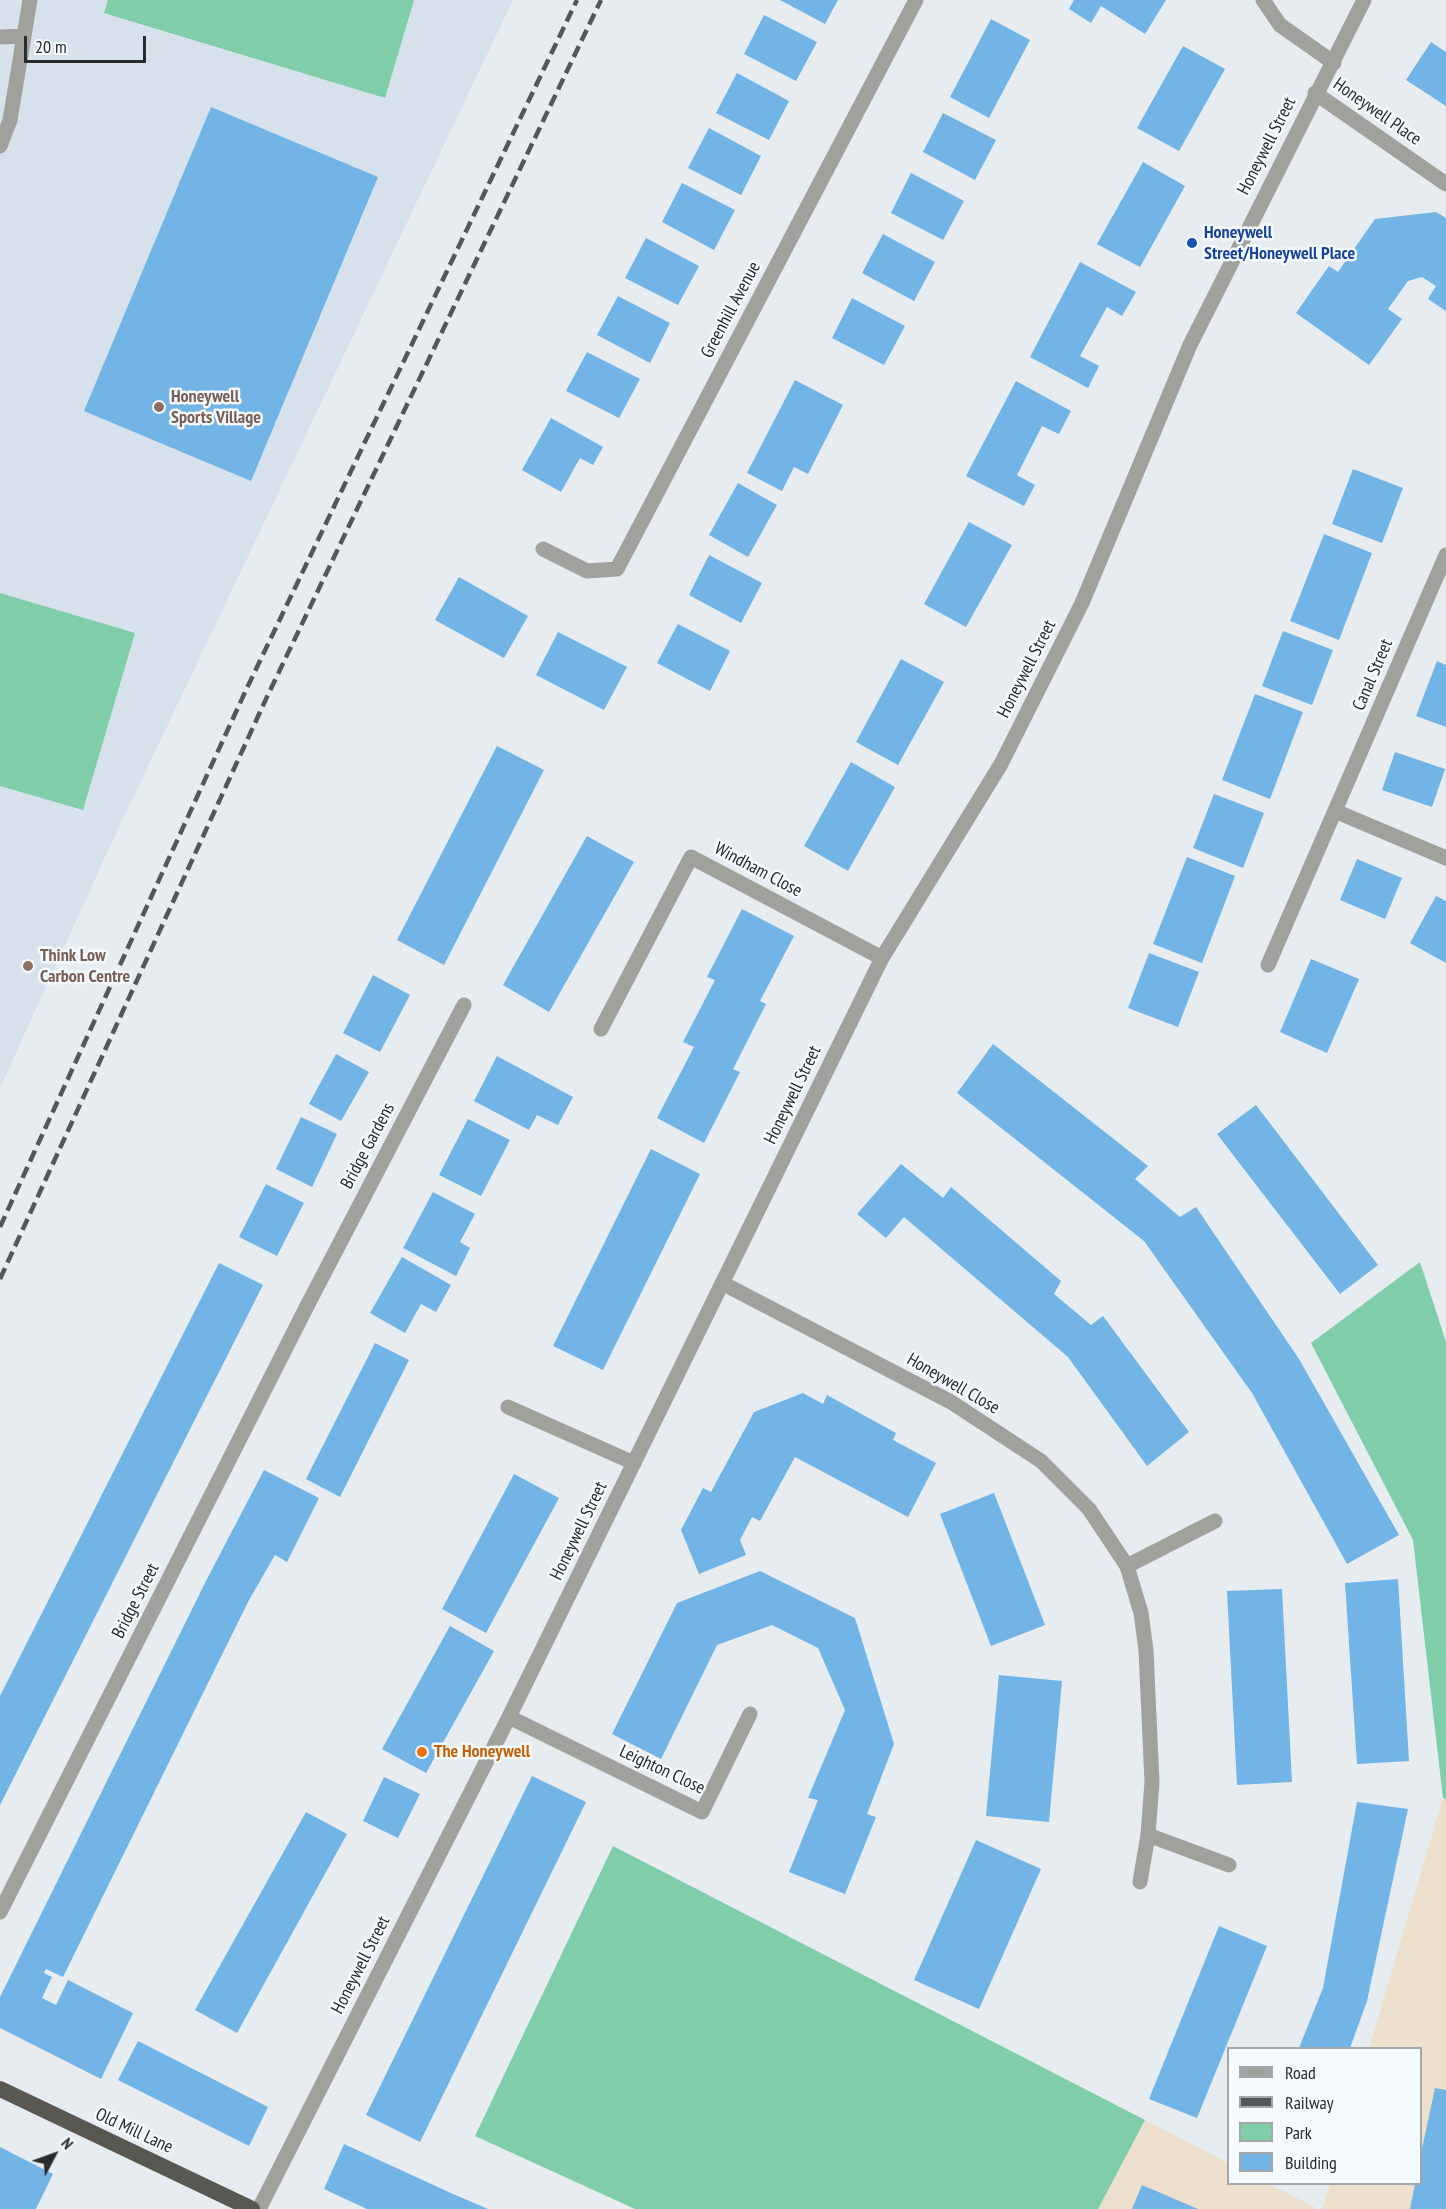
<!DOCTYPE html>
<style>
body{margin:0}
#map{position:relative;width:1446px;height:2209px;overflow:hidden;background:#e7ecf1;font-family:"PT Sans Narrow",sans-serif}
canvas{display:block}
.legend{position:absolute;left:1227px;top:2047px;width:195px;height:138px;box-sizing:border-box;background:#f4fafe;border:2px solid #a3a7aa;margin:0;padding:8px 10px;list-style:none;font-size:18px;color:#292b2c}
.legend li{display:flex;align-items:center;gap:12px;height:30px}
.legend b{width:30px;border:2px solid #a3a7aa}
.north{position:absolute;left:24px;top:2125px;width:60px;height:60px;-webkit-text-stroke:4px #f4fafe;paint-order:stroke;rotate:49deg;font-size:16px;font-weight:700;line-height:24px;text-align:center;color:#292b2c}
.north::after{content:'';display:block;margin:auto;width:21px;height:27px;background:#292b2c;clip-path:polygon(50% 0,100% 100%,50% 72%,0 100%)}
.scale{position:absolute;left:24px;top:36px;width:122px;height:27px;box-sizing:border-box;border:3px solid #292b2c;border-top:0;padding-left:8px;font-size:18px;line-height:21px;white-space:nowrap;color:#292b2c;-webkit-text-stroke:4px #f4fafe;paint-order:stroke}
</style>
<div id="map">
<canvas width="1446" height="2209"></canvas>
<ul class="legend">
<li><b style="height:8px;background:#a0a09d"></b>Road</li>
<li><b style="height:8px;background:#545758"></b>Railway</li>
<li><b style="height:16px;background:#7fcda9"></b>Park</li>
<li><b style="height:16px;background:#71b4e5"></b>Building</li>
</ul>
<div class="north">N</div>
<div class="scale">20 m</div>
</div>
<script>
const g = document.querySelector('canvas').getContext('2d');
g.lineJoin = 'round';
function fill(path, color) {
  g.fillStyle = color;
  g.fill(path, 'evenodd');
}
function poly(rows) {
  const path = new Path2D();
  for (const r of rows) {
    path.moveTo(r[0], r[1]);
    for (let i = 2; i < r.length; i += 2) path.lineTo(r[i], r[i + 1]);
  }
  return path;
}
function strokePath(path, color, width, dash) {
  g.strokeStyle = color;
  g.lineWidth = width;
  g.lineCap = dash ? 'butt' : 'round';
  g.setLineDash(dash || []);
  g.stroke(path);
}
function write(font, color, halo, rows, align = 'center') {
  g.font = font + ' "PT Sans Narrow",sans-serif';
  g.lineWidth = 5;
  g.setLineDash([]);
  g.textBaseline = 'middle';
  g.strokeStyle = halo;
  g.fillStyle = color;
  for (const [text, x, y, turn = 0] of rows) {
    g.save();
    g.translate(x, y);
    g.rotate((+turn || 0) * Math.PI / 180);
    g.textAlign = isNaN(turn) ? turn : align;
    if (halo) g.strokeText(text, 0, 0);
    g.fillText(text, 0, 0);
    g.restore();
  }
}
fill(poly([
 [1443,1798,1446,1799,1446,2209,1322,2209,1330,2184,1420,2184,1420,2048,1369,2048],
 [1145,2120,1228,2163,1228,2184,1269,2184,1318,2209,1098,2209]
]), '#ece0cc');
fill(poly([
 [0,0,513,0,111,844,0,1088]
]), '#d6e1eb');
fill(poly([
 [108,0,414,0,385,98,104,13],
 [0,593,135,633,83,810,0,786],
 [1420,1262,1446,1342,1446,1799,1443,1798,1413,1540,1311,1343],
 [613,1846,1145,2120,1098,2209,635,2209,475,2136]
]), '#7fcda9');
fill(poly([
 [780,0,838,0,825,24],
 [1074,0,1166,0,1145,34,1101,6,1091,23,1069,9],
 [764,15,817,42,796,81,744,54],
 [991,19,1030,40,989,118,950,97],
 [1431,42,1446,52,1446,106,1406,80],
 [1183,46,1225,69,1179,151,1137,128],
 [737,73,789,101,769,140,716,113],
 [211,107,378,177,251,481,84,411],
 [943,113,996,140,975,180,923,152],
 [709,128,761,156,741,195,688,168],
 [1143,162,1185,186,1140,267,1097,244],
 [911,173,964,201,943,240,891,213],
 [682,183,735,210,714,250,662,222],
 [1436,212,1446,218,1446,311,1428,299,1436,286,1422,277,1408,281,1388,309,1402,319,1369,365,1296,313,1329,266,1338,272,1375,219],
 [883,234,935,262,914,301,862,273],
 [646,238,699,266,678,305,625,278],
 [1080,262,1136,292,1122,316,1107,307,1080,356,1099,366,1088,388,1030,357],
 [618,296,670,323,650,363,597,335],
 [852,298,905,326,884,365,832,338],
 [587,352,640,379,619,418,566,391],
 [795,380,843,405,808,474,794,467,782,491,747,473],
 [1016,381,1071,411,1059,434,1042,426,1017,475,1035,485,1024,506,966,476],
 [551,418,603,447,593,465,580,458,561,492,522,470],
 [1353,469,1403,488,1382,543,1332,524],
 [738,483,777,505,748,557,709,535],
 [969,522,1012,545,966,627,924,604],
 [1324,534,1372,553,1339,640,1290,621],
 [709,555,762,583,741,623,689,595],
 [459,577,528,616,504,658,435,620],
 [678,624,730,651,710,691,657,663],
 [1283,631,1333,650,1312,705,1262,686],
 [558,632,627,667,604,710,536,675],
 [901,659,944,682,898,765,856,742],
 [1437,661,1446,665,1446,727,1416,716],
 [1255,694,1303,712,1270,799,1222,780],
 [497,746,544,770,444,965,397,940],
 [1395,752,1445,769,1432,807,1382,790],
 [851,762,895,787,848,871,804,846],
 [1214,794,1264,813,1243,868,1193,848],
 [587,836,634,862,549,1012,503,985],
 [1187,857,1235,876,1202,963,1153,944],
 [1357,859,1402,878,1385,919,1340,900],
 [1436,896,1446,901,1446,963,1410,943],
 [742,909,794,936,760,1001,766,1004,733,1069,740,1072,704,1143,657,1118,694,1047,683,1042,715,980,707,977],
 [1149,953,1199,972,1178,1027,1128,1008],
 [1311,959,1359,979,1327,1053,1280,1032],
 [373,975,410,995,380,1052,343,1033],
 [993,1044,1148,1166,1135,1179,1180,1217,1196,1207,1299,1359,1399,1535,1347,1564,1252,1393,1144,1241,957,1093],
 [336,1054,369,1072,341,1121,309,1104],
 [497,1056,573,1097,558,1125,537,1115,529,1130,474,1101],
 [1256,1105,1378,1265,1340,1294,1217,1134],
 [301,1117,337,1134,312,1187,276,1169],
 [468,1119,510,1140,481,1196,439,1175],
 [651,1149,700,1174,603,1370,553,1346],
 [901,1164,943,1198,951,1187,1061,1281,1054,1294,1091,1325,1103,1316,1189,1432,1147,1466,1068,1357,904,1217,886,1238,857,1214],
 [266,1184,304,1203,277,1256,239,1237],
 [433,1192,475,1214,460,1242,470,1248,456,1276,403,1248],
 [402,1257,451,1285,436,1312,421,1304,405,1333,370,1313],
 [219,1263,263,1285,0,1805,0,1696],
 [375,1343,409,1360,340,1497,306,1479],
 [803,1393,823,1404,827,1395,896,1433,893,1440,936,1463,908,1517,795,1457,760,1521,752,1517,740,1540,746,1555,699,1574,681,1530,703,1488,711,1492,754,1412],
 [264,1470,319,1498,287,1562,275,1555,249,1600,63,1977,46,1969,44,1973,52,1977,42,1998,56,2005,68,1980,133,2013,101,2079,0,2028,0,1997,207,1579],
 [514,1474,559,1498,486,1633,442,1609],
 [994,1493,1045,1625,991,1646,940,1514],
 [760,1571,855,1618,894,1744,867,1814,876,1817,845,1894,789,1872,818,1800,808,1798,845,1710,818,1648,772,1625,717,1645,661,1759,612,1734,677,1603],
 [1398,1579,1409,1761,1357,1764,1345,1583],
 [1282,1589,1292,1782,1237,1785,1227,1591],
 [450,1626,494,1651,426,1773,382,1749],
 [999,1675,1062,1681,1049,1822,986,1816],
 [532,1776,586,1802,420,2142,366,2115],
 [384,1777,420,1794,398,1838,363,1821],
 [1357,1802,1408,1809,1367,2001,1350,2048,1299,2048,1323,1988],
 [306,1812,347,1834,237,2033,195,2010],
 [976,1840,1041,1869,979,2009,914,1980],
 [1219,1926,1267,1946,1197,2118,1149,2099],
 [138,2041,268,2107,249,2146,118,2080],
 [1435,2088,1446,2090,1446,2209,1410,2209,1415,2184,1420,2184,1420,2158],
 [344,2144,453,2194,488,2209,367,2209,324,2189],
 [0,2147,53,2174,36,2209,0,2209],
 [1142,2185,1198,2209,1132,2209]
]), '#71b4e5');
strokePath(poly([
 [0,37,24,36],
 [0,146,10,120,30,0],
 [307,1306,464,1005],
 [508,1407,634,1463],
 [1127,1566,1215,1521],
 [1148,1835,1229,1865]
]), '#a0a09d', 15);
strokePath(poly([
 [1263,0,1280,25,1334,63],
 [1315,93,1446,184],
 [543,549,587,571,617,569,916,0],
 [1335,811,1446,858],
 [1268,965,1446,555],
 [601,1029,691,857,882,958],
 [722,1283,951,1402,1041,1461,1089,1509,1127,1566,1141,1613,1146,1650,1152,1782,1148,1835,1140,1882],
 [509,1717,702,1812,750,1714],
 [0,1912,307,1306],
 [259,2209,509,1717,882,958,1001,764,1082,603,1190,345,1364,0]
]), '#a0a09d', 15);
strokePath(poly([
 [0,2089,252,2209]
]), '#585752', 16);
strokePath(poly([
 [0,1227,246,690,577,0],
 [0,1279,266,699,601,0]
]), '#545758', 4.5, [12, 6]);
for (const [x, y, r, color] of [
 [1192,243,6,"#1a4fb4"],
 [159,407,6,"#8d6e63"],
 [28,966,6,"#8d6e63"],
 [422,1752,6,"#e8710a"]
]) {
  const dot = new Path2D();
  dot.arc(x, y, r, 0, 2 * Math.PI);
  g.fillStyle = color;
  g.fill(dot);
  strokePath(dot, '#f4fafe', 2);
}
write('18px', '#292b2c', '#f4fafe', [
 ["Honeywell Place",1377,112,35],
 ["Honeywell Street",1267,146,-63],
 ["Greenhill Avenue",731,310,-62],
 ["Honeywell Street",1027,669,-63],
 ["Canal Street",1373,675,-67],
 ["Windham Close",758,870,28],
 ["Honeywell Street",793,1095,-64],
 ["Bridge Gardens",368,1146,-62],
 ["Honeywell Close",953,1384,30],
 ["Honeywell Street",579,1531,-64],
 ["Bridge Street",136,1601,-63],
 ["Leighton Close",662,1770,25],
 ["Honeywell Street",361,1965,-63],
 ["Old Mill Lane",134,2131,25]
]);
write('bold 18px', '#164399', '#f4fafe', [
 ["Honeywell",1204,233],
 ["Street/Honeywell Place",1204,254]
], 'left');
write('bold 18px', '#785e54', '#f4fafe', [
 ["Honeywell",171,397],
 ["Sports Village",171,418],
 ["Think Low",40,956],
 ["Carbon Centre",40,977]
], 'left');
write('bold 18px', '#c56008', '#f4fafe', [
 ["The Honeywell",434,1752]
], 'left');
</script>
